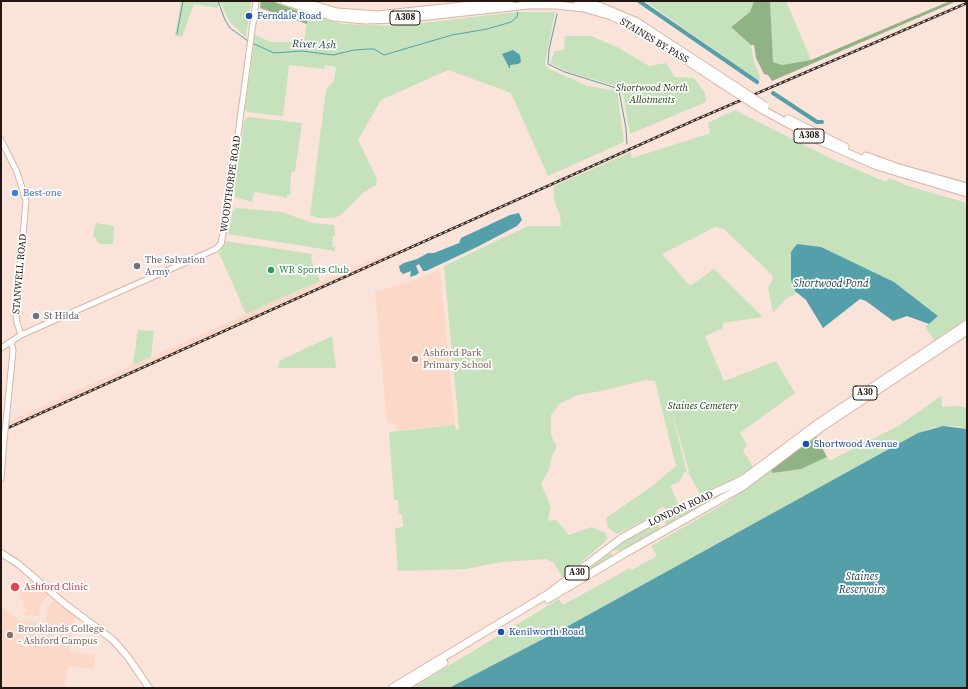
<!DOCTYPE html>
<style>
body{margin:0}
#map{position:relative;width:968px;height:689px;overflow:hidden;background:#fae3d9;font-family:"Source Serif 4",serif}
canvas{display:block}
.frame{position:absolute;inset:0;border:2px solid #241711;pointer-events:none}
</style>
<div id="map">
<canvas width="968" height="689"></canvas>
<div class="frame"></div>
</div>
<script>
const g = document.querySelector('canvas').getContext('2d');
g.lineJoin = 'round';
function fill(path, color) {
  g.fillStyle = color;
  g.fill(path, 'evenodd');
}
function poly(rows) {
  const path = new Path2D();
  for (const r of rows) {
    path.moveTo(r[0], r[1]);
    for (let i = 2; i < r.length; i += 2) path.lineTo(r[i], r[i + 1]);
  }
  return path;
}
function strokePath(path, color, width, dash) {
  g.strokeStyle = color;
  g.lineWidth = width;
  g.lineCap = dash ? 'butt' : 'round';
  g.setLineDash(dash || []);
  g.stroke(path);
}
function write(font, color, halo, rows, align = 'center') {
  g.font = font + ' "Source Serif 4",serif';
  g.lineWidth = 3.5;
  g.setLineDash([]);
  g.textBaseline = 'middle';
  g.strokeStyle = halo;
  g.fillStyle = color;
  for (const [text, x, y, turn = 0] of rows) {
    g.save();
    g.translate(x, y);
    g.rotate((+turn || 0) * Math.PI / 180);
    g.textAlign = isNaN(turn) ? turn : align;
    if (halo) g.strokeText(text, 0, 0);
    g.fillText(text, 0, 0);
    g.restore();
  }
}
fill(poly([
 [399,249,401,253,1,433,1,419,3,418,3,424,320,281],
 [440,269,455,425,400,430,395,424,387,423,375,292,421,278],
 [31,580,48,595,40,606,39,616,22,615,27,609,22,605,25,602,18,595],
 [53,601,75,616,70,651,95,656,93,669,68,666,65,688,1,688,1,606,19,620,45,623,47,610]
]), '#fcd8c8');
fill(poly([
 [181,1,251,1,246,38,229,21,221,3,217,8,194,4,182,37,175,36],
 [645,1,754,1,750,12,731,27,751,45,754,62,760,76,759,81],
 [770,1,786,1,811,60,782,65,773,62,771,49],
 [515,12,555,12,545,64,549,69,588,86,617,91,624,142,548,176,511,93,448,70,381,100,358,140,377,179,376,185,364,192,341,215,334,218,318,218,310,215,326,90,334,81,336,67,325,65,324,69,289,65,283,116,248,112,245,109,255,35,271,42,304,42,308,15,343,24,398,26],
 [565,36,591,36,619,48,649,66,666,63,675,77,694,78,705,93,706,102,630,134,622,88,569,72,550,63,555,51,564,50],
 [735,110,832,159,886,182,889,178,908,186,967,203,967,319,935,341,925,327,938,316,894,282,791,252,791,280,795,291,797,293,786,299,773,313,768,287,773,279,772,275,724,229,715,227,662,254,690,286,714,269,763,317,722,323,723,328,705,336,724,381,776,361,795,393,740,433,747,445,743,451,753,467,727,484,701,496,688,472,684,473,679,482,670,486,679,505,666,510,664,507,658,509,655,515,617,534,608,528,606,518,651,487,676,466,655,381,645,380,606,390,578,395,559,404,551,415,551,436,557,446,552,456,550,468,541,484,551,507,548,518,550,521,556,520,569,535,592,527,606,533,607,540,563,578,554,563,546,559,501,562,465,569,398,571,395,528,403,527,402,514,399,514,398,500,394,500,389,432,455,425,456,430,459,429,444,266,528,226,561,226,560,216,554,200,554,186,631,152,632,158,708,134,710,133,708,123],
 [670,405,689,471,688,472,687,472],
 [248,117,302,123,295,171,291,173,290,195,287,195,286,199,284,197,254,192,252,202,235,197,235,183,244,121],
 [237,208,282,212,312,223,334,225,335,236,333,236,332,247,335,247,335,251,228,234,233,210],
 [96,223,114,226,113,244,99,244,93,235],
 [226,241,312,254,311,259,320,281,246,314,219,253],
 [138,330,154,331,151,357,133,365],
 [332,336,336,368,279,368,278,364,280,363,279,361],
 [941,396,942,407,958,406,967,408,967,429,955,426,934,427,918,433,568,626,449,688,412,688,559,599,563,605,630,568,632,570,657,556,651,546,729,501,771,470,773,473,801,469,827,457,829,461,900,425],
 [743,483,667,527,665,522,662,519],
 [656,524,660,527,661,529,620,551,614,550,613,546],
 [609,551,614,556,551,594]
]), '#c5e2bd');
fill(poly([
 [261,1,272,1,308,15,307,24,260,8],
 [754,1,770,1,773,62,782,65,811,60,950,1,957,1,772,81,768,75,764,74,756,58,754,45,751,45,731,27,750,12],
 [816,436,827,457,801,469,773,473,770,469,808,443]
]), '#8fb385');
fill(poly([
 [513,50,520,55,521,62,518,64,510,65,510,69,502,54],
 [519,213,522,220,517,226,477,247,426,271,423,271,419,264,416,266,419,273,416,275,410,277,411,271,403,274,400,271,399,266,404,263,417,259,428,253,434,253,459,243,461,238,510,215],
 [797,244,821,247,894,282,938,316,929,324,907,316,893,321,866,301,860,299,823,328,806,300,795,291,791,280,791,252],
 [943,426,967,429,967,688,449,688,568,626,918,433]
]), '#549fa9');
strokePath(poly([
 [218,1,225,20,230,28,248,41],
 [967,7,967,8],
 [557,14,549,50,548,64,565,72,613,87,619,91,626,128,627,144],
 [177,34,183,1],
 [252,43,274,53,302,51,333,55,354,50,368,49,374,49,384,55,452,35,487,29,511,22,517,17,518,12]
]), '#549fa9', 1);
strokePath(poly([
 [639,1,757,82],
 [773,93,817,122,822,122]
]), '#549fa9', 4);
const tertiary = poly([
 [1,140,17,172,26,201,16,314,17,323,21,335],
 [1,348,21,335,216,249,221,244,229,201,256,1],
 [7,412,13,350,11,342],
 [1,479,4,440]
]);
const secondary = poly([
 [1,553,17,563,65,604,113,640,128,657,149,688]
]);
const trunk = poly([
 [284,1,333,17,365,20,401,19,528,5,556,5,584,8,611,16,640,30,733,91],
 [299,1,337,12,377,15,510,1],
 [578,1,602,7,637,22,735,86],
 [763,110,820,141,877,166,967,193],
 [788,119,845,147],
 [866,156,896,167,967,187],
 [548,599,627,552,742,487,822,427,967,331],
 [392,688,548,594,622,538,653,521,742,480,817,424,967,324],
 [403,688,444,663]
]);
strokePath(tertiary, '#d9b4a4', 7);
strokePath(secondary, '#d9b4a4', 8);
strokePath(trunk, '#d9b4a4', 9);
strokePath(tertiary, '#fff', 5);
strokePath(secondary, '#fff', 6);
strokePath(trunk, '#fff', 7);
const rail = poly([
 [1,431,695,120,967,3]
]);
strokePath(rail, '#3c2e27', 2.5);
strokePath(rail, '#fff', 1, [3]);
const tertiaryBridge = poly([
 [4,440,7,412]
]);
const trunkBridge = poly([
 [735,86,765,106],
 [733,91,763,110]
]);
strokePath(tertiaryBridge, '#d9b4a4', 7, []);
strokePath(trunkBridge, '#d9b4a4', 9, []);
strokePath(tertiaryBridge, '#fff', 5);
strokePath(trunkBridge, '#fff', 7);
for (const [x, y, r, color] of [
 [249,16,4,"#1a4fb4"],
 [15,193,4,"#3f7fe0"],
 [137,266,4,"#6b7280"],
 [271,270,4,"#2e9e5b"],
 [36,316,4,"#6b7280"],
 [415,359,4,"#8d6e63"],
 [806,444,4,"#1a4fb4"],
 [15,587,5,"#e0444e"],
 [501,632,4,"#1a4fb4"],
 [10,635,4,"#8d6e63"]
]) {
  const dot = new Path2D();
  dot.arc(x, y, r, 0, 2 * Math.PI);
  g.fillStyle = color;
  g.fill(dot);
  strokePath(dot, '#fff', 1.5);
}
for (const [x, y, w] of [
 [405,18,30],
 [809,136,30],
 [865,393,24],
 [577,573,24]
]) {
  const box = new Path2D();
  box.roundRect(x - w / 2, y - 7, w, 14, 3);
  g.fillStyle = '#fff';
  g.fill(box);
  strokePath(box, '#241711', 1);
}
write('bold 9px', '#241711', null, [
 ["A308",405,18],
 ["A308",809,136],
 ["A30",865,393],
 ["A30",577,573]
]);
write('10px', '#164399', '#fff', [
 ["Ferndale Road",257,16],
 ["Shortwood Avenue",814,444],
 ["Kenilworth Road",509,632]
], 'left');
write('10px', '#241711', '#fff', [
 ["STAINES BY-PASS",654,41,31],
 ["WOODTHORPE ROAD",231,184,-82],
 ["STANWELL ROAD",20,274,-85],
 ["LONDON ROAD",681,509,-25]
]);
write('italic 10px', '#113404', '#fff', [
 ["Shortwood North",652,88],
 ["Allotments",652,100],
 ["Staines Cemetery",703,406]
]);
write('10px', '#366cbe', '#fff', [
 ["Best-one",23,193]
], 'left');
write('10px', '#5b616d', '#fff', [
 ["The Salvation",145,260],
 ["Army",145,272],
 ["St Hilda",44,316]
], 'left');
write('10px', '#27864d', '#fff', [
 ["WR Sports Club",279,270]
], 'left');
write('10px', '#785e54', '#fff', [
 ["Ashford Park",423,353],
 ["Primary School",423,365],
 ["Brooklands College",18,629],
 ["- Ashford Campus",18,641]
], 'left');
write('10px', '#be3a42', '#fff', [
 ["Ashford Clinic",24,587]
], 'left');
write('italic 11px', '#183c41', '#fff', [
 ["River Ash",314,45,2],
 ["Shortwood Pond",831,284],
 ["Staines",862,577],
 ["Reservoirs",862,590]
]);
</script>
